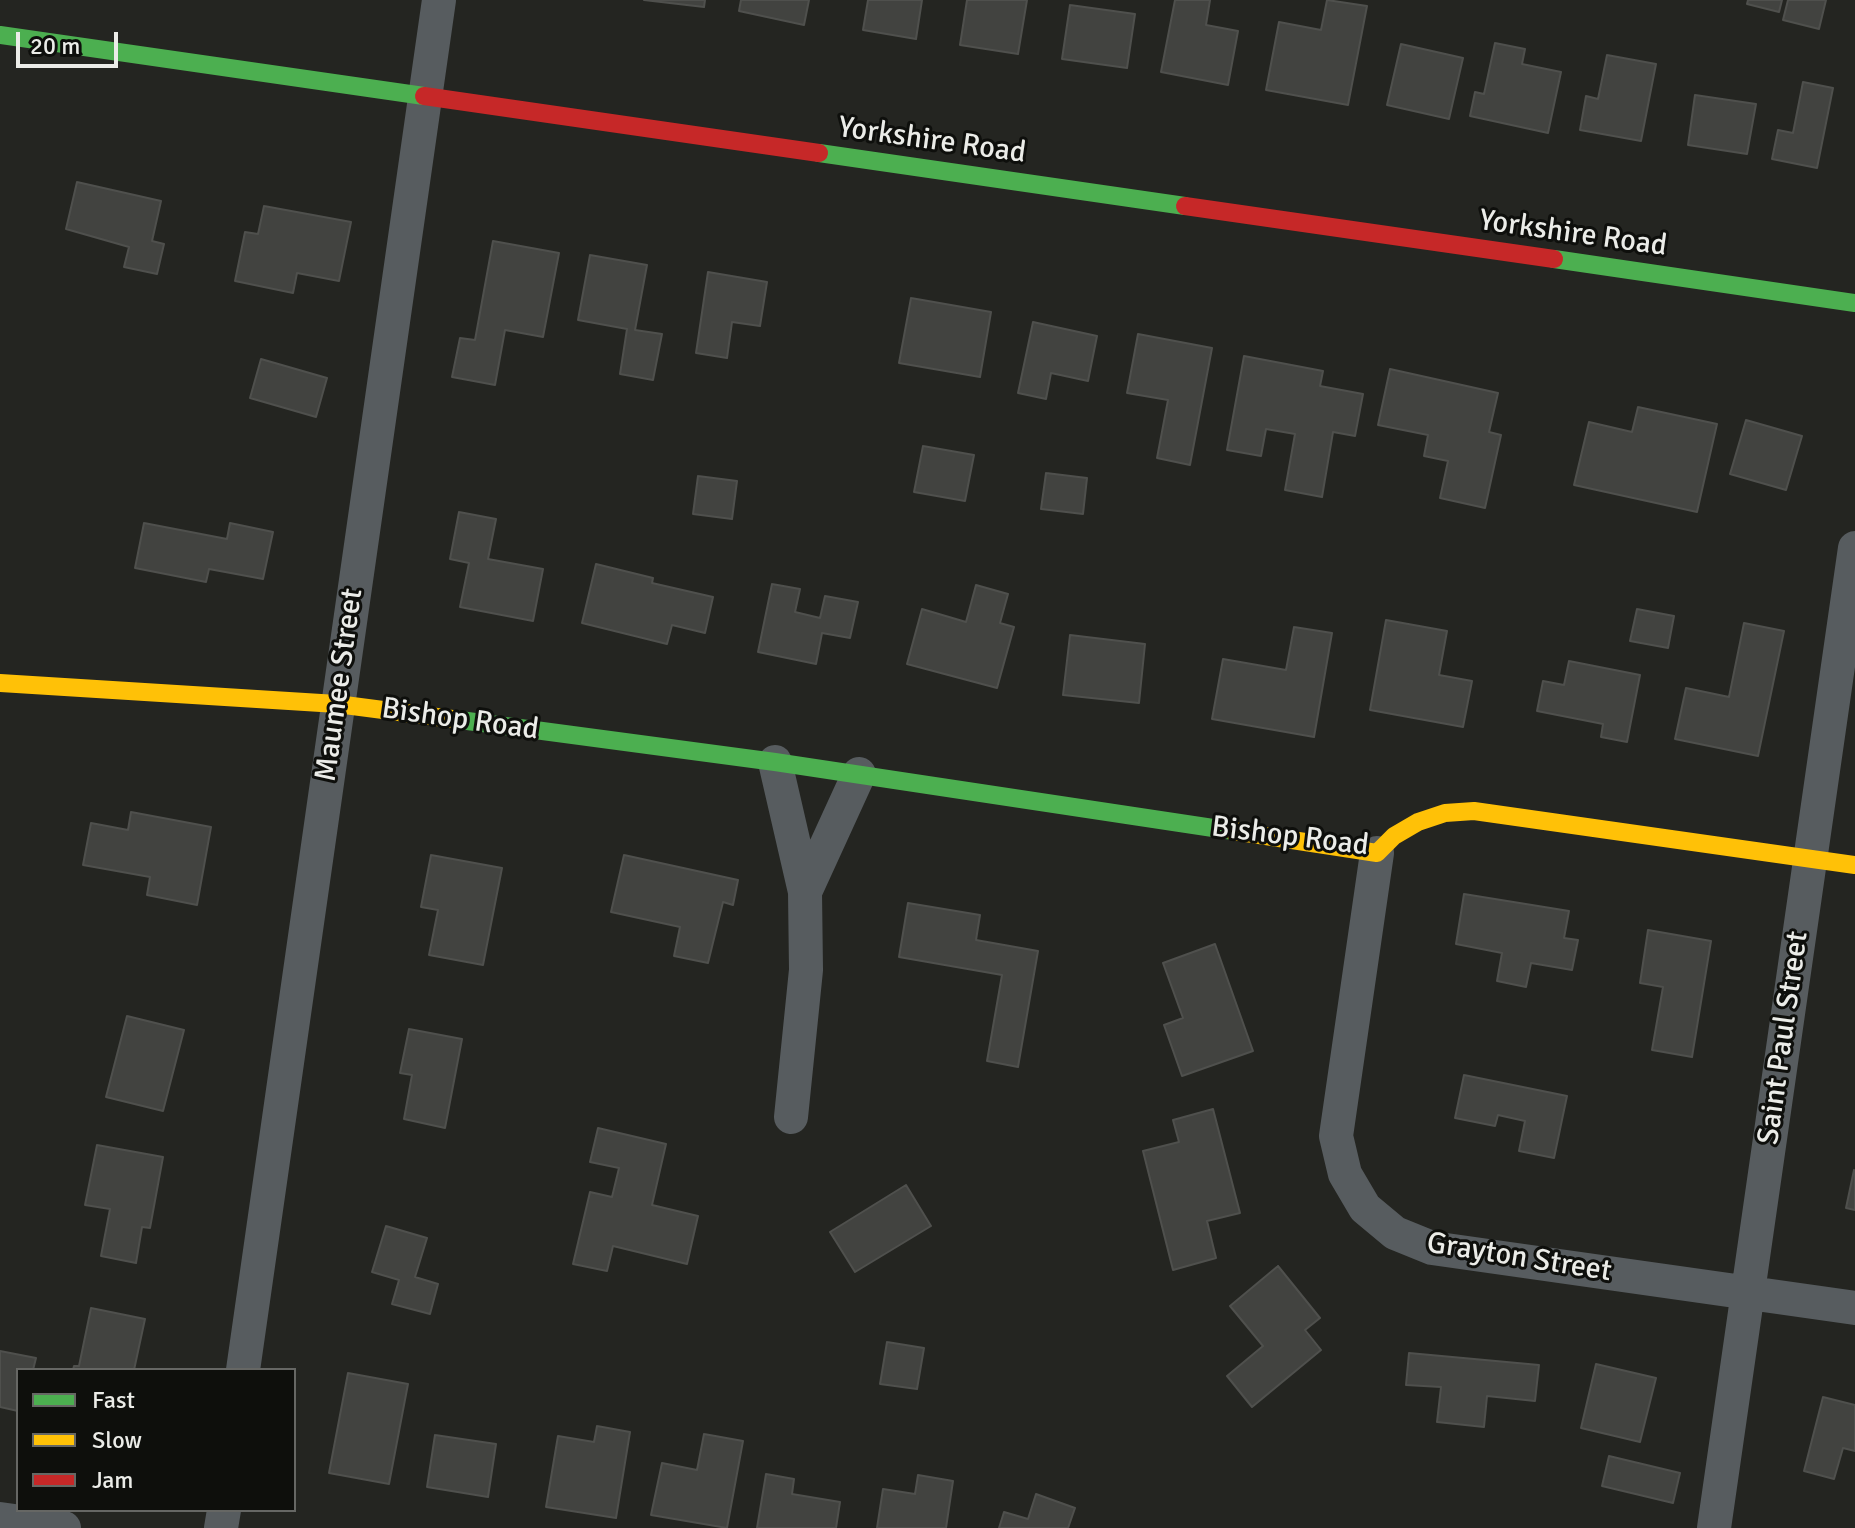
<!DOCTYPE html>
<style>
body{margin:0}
#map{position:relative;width:1855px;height:1528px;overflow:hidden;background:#242521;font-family:Signika,sans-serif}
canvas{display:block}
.legend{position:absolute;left:16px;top:1368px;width:280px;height:144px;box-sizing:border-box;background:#0e0f0c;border:2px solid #666764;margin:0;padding:10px 14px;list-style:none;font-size:24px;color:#ebece8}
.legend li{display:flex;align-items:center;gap:16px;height:40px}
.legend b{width:40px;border:2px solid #666764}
.scale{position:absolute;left:16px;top:32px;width:102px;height:36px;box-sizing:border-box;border:4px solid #ebece8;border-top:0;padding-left:10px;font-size:24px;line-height:28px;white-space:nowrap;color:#ebece8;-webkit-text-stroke:6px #0e0f0c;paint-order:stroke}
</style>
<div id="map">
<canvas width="1855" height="1528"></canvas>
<ul class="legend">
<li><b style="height:10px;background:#4caf50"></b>Fast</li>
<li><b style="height:10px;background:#ffc107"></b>Slow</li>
<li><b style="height:10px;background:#c62828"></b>Jam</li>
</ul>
<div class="scale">20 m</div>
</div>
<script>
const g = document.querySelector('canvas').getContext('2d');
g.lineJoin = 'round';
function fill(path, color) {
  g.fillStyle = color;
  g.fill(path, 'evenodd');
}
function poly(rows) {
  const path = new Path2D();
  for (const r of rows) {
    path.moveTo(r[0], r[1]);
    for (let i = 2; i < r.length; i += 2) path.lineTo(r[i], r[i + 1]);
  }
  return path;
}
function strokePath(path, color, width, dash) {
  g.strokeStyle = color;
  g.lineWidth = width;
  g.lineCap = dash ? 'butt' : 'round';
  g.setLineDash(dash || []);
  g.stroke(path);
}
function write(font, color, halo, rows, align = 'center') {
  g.font = font + ' Signika,sans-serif';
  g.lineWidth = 6;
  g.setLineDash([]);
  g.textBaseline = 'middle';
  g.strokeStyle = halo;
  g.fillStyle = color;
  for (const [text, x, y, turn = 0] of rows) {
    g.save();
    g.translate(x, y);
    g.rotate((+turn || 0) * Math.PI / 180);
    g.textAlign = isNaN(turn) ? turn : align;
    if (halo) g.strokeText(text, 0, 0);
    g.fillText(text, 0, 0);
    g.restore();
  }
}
const building = poly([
 [644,0,705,0,704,7,644,0],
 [741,0,809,0,804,25,739,11,741,0],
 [868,0,922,0,916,39,863,30,868,0],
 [967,0,1027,0,1018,54,960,45,967,0],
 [1175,0,1210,0,1206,25,1238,31,1228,85,1161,72,1175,0],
 [1327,0,1367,6,1348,105,1266,90,1279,22,1321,30,1327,0],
 [1748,0,1782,0,1779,12,1747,4,1748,0],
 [1788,0,1826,0,1819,29,1783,20,1788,0],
 [1070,5,1135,14,1127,68,1062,59,1070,5],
 [1495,43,1525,49,1522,64,1561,72,1548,133,1470,116,1475,92,1484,94,1495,43],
 [1401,44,1463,58,1449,119,1387,105,1401,44],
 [1607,55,1656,64,1641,141,1580,130,1586,96,1598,99,1607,55],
 [1803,82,1833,88,1817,168,1772,159,1778,130,1793,133,1803,82],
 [1695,95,1756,104,1747,154,1688,145,1695,95],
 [77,182,161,201,152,241,164,244,157,274,124,267,129,247,66,229,77,182],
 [264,206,351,222,339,281,297,273,293,293,235,281,245,232,258,234,264,206],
 [493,241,559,253,543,337,505,330,495,385,452,377,460,338,475,340,493,241],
 [590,255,647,265,635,330,662,334,653,380,620,374,627,329,578,320,590,255],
 [708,272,767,282,760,326,732,322,727,358,696,353,708,272],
 [911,298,991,312,980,377,899,363,911,298],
 [1033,322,1097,336,1088,381,1051,373,1046,399,1018,393,1033,322],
 [1138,334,1212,348,1190,465,1157,458,1168,400,1127,393,1138,334],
 [1244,356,1323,371,1320,386,1363,394,1355,436,1333,432,1322,497,1285,490,1295,434,1266,429,1261,456,1227,450,1244,356],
 [261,359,327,378,316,417,250,398,261,359],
 [1390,369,1498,393,1489,432,1501,435,1485,508,1440,498,1448,461,1424,456,1428,435,1378,425,1390,369],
 [1638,407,1717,424,1697,512,1574,485,1589,422,1632,432,1638,407],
 [1746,420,1802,436,1786,490,1730,474,1746,420],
 [923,446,974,455,965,501,914,492,923,446],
 [1046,473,1087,478,1083,514,1041,509,1046,473],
 [698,476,737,481,732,519,693,514,698,476],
 [459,512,496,519,488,559,543,569,533,621,460,607,469,563,450,559,459,512],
 [144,523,227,539,230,523,273,532,263,579,209,569,206,582,135,568,144,523],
 [596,564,653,578,652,583,713,597,705,633,672,625,667,644,582,623,596,564],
 [772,584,800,589,795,612,820,618,825,596,858,602,850,638,822,633,816,664,758,652,772,584],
 [976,585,1008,594,1000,623,1014,627,997,688,907,664,922,609,966,622,976,585],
 [1637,609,1674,616,1668,648,1630,641,1637,609],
 [1386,620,1447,631,1439,675,1472,681,1463,727,1370,710,1386,620],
 [1744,623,1784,631,1758,756,1675,739,1686,688,1729,697,1744,623],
 [1294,627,1332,633,1314,737,1212,719,1223,659,1286,670,1294,627],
 [1070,635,1145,644,1139,703,1063,695,1070,635],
 [1569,661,1640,675,1627,742,1601,737,1603,724,1537,711,1543,681,1564,685,1569,661],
 [131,812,211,827,197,905,147,895,150,877,83,865,91,823,128,830,131,812],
 [431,855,502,868,483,965,429,955,438,910,421,907,431,855],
 [624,855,738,880,733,905,723,902,708,963,674,956,680,927,611,912,624,855],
 [1464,894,1569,911,1564,938,1578,940,1572,970,1531,963,1526,987,1497,981,1502,953,1456,944,1464,894],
 [908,903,980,915,976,940,1038,951,1018,1067,987,1061,1002,975,899,957,908,903],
 [1648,930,1711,941,1692,1057,1652,1050,1663,987,1640,983,1648,930],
 [1215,944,1253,1051,1182,1076,1164,1025,1183,1018,1163,963,1215,944],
 [127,1016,184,1030,163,1111,106,1097,127,1016],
 [409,1029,462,1039,445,1128,404,1119,412,1075,400,1073,409,1029],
 [1464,1075,1567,1096,1554,1158,1519,1151,1525,1121,1498,1115,1495,1126,1455,1118,1464,1075],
 [1213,1109,1240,1213,1207,1221,1216,1258,1173,1270,1143,1151,1179,1142,1173,1120,1213,1109],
 [598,1128,666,1144,652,1205,698,1216,687,1264,613,1246,607,1271,573,1264,590,1192,612,1197,619,1168,590,1162,598,1128],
 [97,1145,163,1157,150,1228,142,1227,136,1263,101,1256,110,1209,85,1205,97,1145],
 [1854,1170,1855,1171,1855,1210,1846,1208,1854,1170],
 [906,1185,931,1226,855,1272,830,1232,906,1185],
 [386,1226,427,1238,415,1277,438,1284,430,1314,392,1304,399,1280,372,1272,386,1226],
 [1278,1266,1320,1318,1305,1330,1321,1350,1252,1407,1227,1376,1263,1346,1230,1306,1278,1266],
 [91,1308,145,1319,134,1370,73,1370,74,1366,79,1366,91,1308],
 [887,1342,924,1348,917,1389,880,1384,887,1342],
 [0,1351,36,1358,33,1370,18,1370,18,1411,0,1407,0,1351],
 [1409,1353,1539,1365,1535,1401,1487,1396,1484,1427,1437,1422,1441,1387,1406,1385,1409,1353],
 [1596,1364,1656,1378,1640,1442,1581,1428,1596,1364],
 [348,1373,408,1384,389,1484,329,1473,348,1373],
 [1823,1397,1855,1405,1855,1451,1843,1448,1834,1479,1804,1471,1823,1397],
 [597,1426,630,1432,616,1518,546,1507,558,1436,594,1442,597,1426],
 [704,1434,743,1441,727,1528,651,1515,662,1463,697,1470,704,1434],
 [435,1435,496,1444,488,1497,427,1487,435,1435],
 [1609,1456,1680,1473,1673,1503,1602,1486,1609,1456],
 [766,1474,794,1479,792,1494,840,1502,836,1528,757,1528,766,1474],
 [918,1475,953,1481,946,1528,877,1528,883,1489,915,1494,918,1475],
 [1036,1494,1075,1508,1068,1528,999,1528,1004,1512,1028,1519,1036,1494]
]);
fill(building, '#424340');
strokePath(building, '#4f504d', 2);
strokePath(poly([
 [775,762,805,892,806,970,791,1117],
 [1377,853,1336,1136,1345,1174,1365,1208,1395,1233,1432,1248,1855,1308],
 [805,892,859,774],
 [243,1370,439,0],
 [0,1519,64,1528],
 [221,1528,224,1510],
 [1714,1528,1855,548]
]), '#575c5f', 34);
strokePath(poly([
 [0,35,424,96],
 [819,153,1185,206],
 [1554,259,1855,303],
 [460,720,775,762,1233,831]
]), '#4caf50', 18);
strokePath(poly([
 [0,683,337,704,460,720],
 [1233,831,1377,853,1394,836,1418,822,1445,813,1474,811,1855,865]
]), '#ffc107', 18);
strokePath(poly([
 [424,96,819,153],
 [1185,206,1554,259]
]), '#c62828', 18);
write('30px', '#ebece8', '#0e0f0c', [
 ["Yorkshire Road",932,141,8],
 ["Yorkshire Road",1573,234,8],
 ["Maumee Street",340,685,-82],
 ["Bishop Road",460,720,8],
 ["Bishop Road",1290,837,7],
 ["Saint Paul Street",1784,1038,-82],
 ["Grayton Street",1519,1258,9]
]);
</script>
